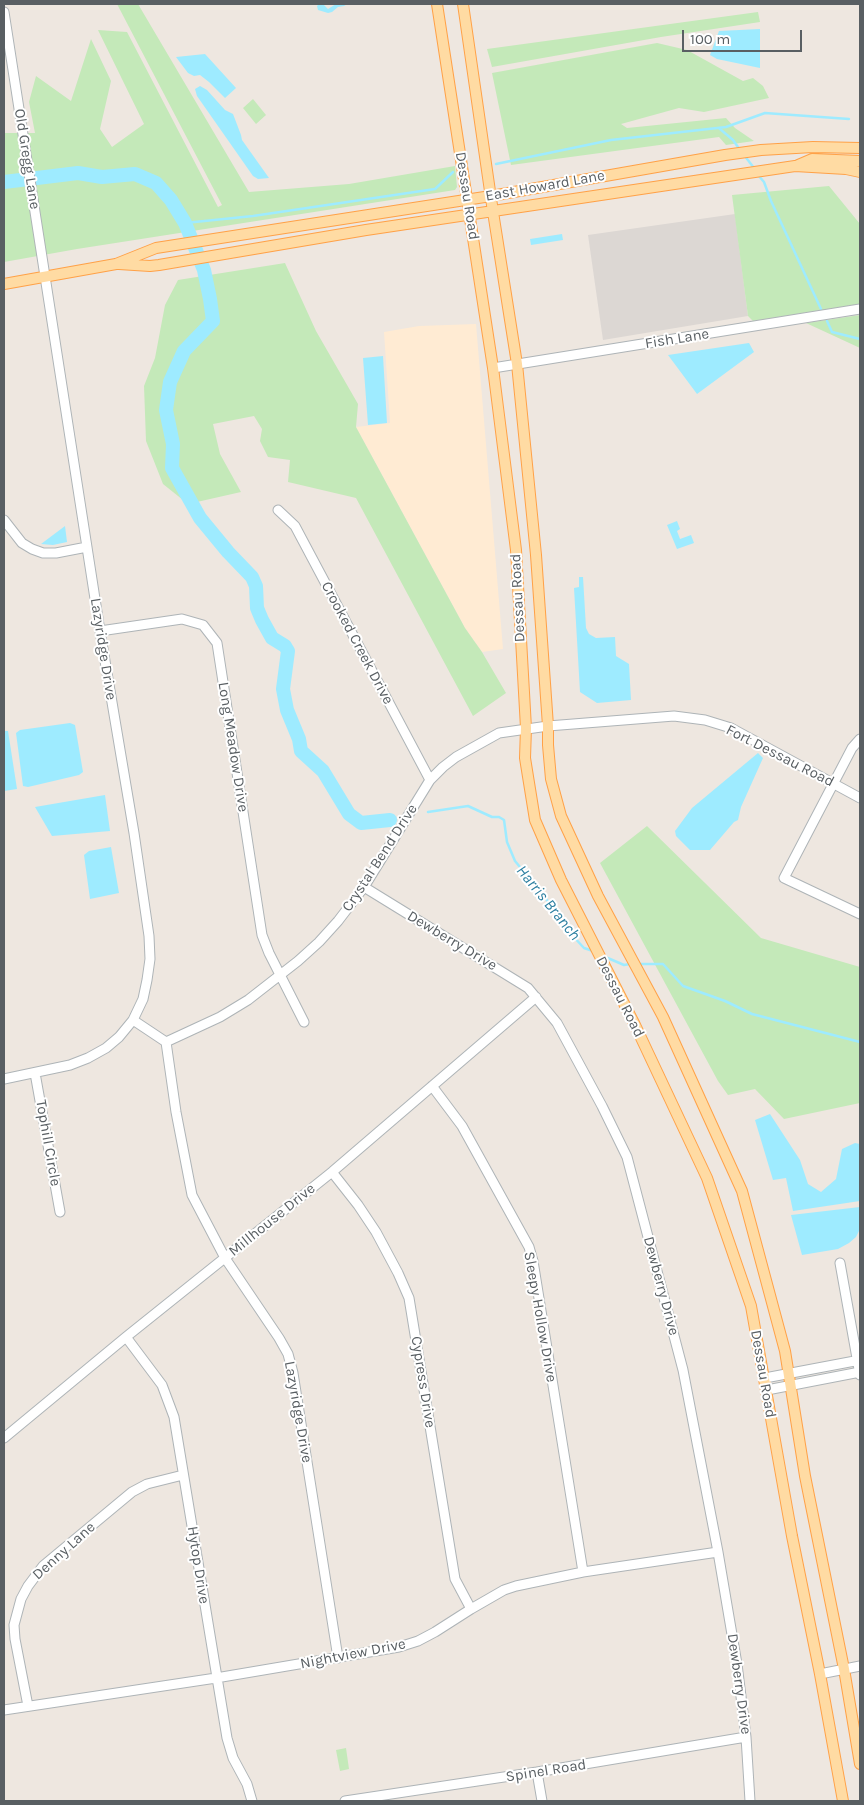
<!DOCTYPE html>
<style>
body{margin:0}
#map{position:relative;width:864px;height:1805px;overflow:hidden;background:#eee7e0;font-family:Karla,sans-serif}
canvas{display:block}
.frame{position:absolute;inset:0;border:5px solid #595f63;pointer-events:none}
.scale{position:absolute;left:682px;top:30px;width:120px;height:22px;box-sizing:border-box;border:2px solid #595f63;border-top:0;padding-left:6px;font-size:15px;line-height:18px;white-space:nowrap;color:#595f63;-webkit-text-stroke:4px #fff;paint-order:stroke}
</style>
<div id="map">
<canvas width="864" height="1805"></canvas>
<div class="frame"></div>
<div class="scale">100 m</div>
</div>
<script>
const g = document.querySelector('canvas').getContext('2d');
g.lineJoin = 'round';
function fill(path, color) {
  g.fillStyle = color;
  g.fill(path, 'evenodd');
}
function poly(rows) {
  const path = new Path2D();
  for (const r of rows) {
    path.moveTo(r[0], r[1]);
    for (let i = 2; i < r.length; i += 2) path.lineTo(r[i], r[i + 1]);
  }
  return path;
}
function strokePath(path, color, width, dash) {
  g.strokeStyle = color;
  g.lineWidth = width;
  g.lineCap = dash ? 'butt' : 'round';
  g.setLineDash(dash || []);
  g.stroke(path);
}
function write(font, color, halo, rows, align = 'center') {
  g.font = font + ' Karla,sans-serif';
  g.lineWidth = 4;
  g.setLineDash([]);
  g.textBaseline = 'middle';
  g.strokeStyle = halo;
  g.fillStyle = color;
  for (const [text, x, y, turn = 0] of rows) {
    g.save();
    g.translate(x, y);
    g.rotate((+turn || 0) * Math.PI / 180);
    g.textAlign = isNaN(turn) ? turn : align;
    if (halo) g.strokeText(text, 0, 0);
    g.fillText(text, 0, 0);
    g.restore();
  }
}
fill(poly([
 [476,324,503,649,482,652,465,628,356,427,390,423,384,332,419,326]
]), '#ffebd3');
fill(poly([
 [735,214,748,316,603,340,588,235]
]), '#dcd7d3');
fill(poly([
 [117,4,138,4,249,192,349,184,455,166,457,187,455,190,77,249,4,262,4,133,35,133,29,102,36,76,71,101,91,39,111,81,100,129,112,147,144,124,98,30,127,32,218,207,222,205],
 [758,12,760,22,661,37,492,67,487,49],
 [657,43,687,50,743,81,753,78,763,86,769,98,704,112,679,108,621,124,627,128,726,118,735,128,754,141,726,145,719,137,511,165,492,73],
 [253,99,266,115,256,124,243,108],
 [829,186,860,224,860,304,753,321,748,316,732,195],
 [285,263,316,331,358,404,356,427,465,628,482,652,506,693,473,716,356,498,288,482,290,460,268,457,260,441,262,429,254,416,213,424,220,454,241,492,188,504,163,484,146,441,144,386,155,358,165,305,178,280],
 [860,315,860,348,806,323],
 [647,826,761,938,860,967,860,1103,784,1119,755,1089,728,1095,718,1081,600,863],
 [346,1748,349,1769,340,1771,336,1750]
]), '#c4e9b9');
fill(poly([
 [319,4,323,4,328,9,336,4,347,4,344,6,338,7,332,12,328,13,318,10,317,6],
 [760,29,760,68,717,59,710,55,719,31],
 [205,54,236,88,225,98,209,82,200,75,194,76,188,73,176,57],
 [200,86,207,90,225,110,233,114,241,135,242,140,269,178,258,179,253,176,197,96,195,89],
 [562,234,563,240,531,245,530,239],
 [749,343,754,352,697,394,668,355],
 [383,356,387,423,368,425,363,358],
 [677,521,680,529,677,531,680,539,691,535,694,543,677,549,667,525],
 [65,526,67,542,53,545,41,544],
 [579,577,583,577,586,628,589,634,596,638,615,637,616,656,629,664,631,700,597,703,580,692,574,588,579,587],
 [70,723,75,725,83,772,79,775,28,787,23,786,16,733,20,730],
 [4,731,8,731,17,789,4,791],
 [758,753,763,758,741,807,738,820,734,822,710,850,690,850,676,836,675,831,692,808],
 [105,795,110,831,52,836,35,807],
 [111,847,119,893,90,899,84,855,89,851],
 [770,1114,800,1160,808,1184,821,1192,836,1179,842,1149,855,1143,860,1144,860,1201,793,1211,786,1178,773,1180,755,1120],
 [860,1207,860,1229,856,1237,849,1243,838,1249,802,1255,791,1215]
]), '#9eebff');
strokePath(poly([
 [720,129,733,140,740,150],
 [744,155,754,168],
 [496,164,611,140,726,127,765,113,849,119],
 [758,175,764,182,771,201,821,309],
 [185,223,253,216,435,189,453,172],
 [827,321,832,332,860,339],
 [428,812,468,806,492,817,499,817,504,820,507,842,515,861,544,896,572,935,584,948,593,951],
 [603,956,624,965,630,964],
 [638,964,663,964,683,986,725,1001,752,1014,860,1042]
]), '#9eebff', 2.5);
strokePath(poly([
 [4,182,78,173,102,177,135,174,156,183,171,200,185,223,204,270,210,299,213,321,184,351,170,382,166,410,173,444,172,468,200,518,228,552,252,577,256,586,257,608,262,620,272,638,285,646,288,651,283,689,287,710,299,739,301,751,323,771,349,814,361,823,390,820]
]), '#9eebff', 14);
const minor = poly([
 [4,12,100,631,134,833,149,936,150,959,147,980,143,999,133,1020,119,1037,106,1048,88,1058,70,1065,4,1079],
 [493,368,860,309],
 [278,510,295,526,430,780],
 [4,520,22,543,32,549,43,553,56,553,87,547],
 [100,631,182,619,203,625,217,643,262,935,269,953,304,1022],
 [860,739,852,748,784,878,860,914],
 [364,887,528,988,557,1023,602,1106,627,1157,683,1370,718,1552,737,1664,746,1737,750,1801],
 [133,1020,166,1042,220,1017,248,1000,298,961,319,942,338,921,364,887,430,780,443,767,456,757,499,733,548,726,674,716,705,720,731,728,860,798],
 [166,1042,176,1112,192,1195,225,1258,279,1338,288,1354,293,1373,338,1658],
 [35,1073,60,1212],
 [432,1086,462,1126,529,1247,533,1261,583,1572],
 [332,1172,358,1205,376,1232,398,1273,409,1298,455,1579,471,1609],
 [840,1263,860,1375],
 [126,1337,162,1385,174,1417,227,1738,233,1758,247,1784,252,1801],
 [765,1378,860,1360],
 [767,1390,860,1372],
 [4,1438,126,1337,332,1172,536,997],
 [820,1674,860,1666],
 [28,1706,15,1639,14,1625,21,1599,28,1586,43,1566,132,1492,147,1484,183,1475],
 [4,1710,216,1678,399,1647,418,1641,435,1632,471,1609,504,1590,516,1586,583,1572,718,1552],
 [537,1772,542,1801],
 [345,1801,537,1772,746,1737]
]);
const major = poly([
 [437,4,493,368,516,550,526,728,525,758,535,820,561,880,635,1025,707,1178,751,1306,792,1536,820,1674,843,1801],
 [463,4,493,212,517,364,536,555,548,726,548,745,551,779,561,816,598,896,663,1017,742,1191,785,1351,805,1476,844,1669,860,1764],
 [798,165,812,159,860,161],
 [119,264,150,266,159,265,366,230,795,166,846,169,860,172],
 [4,284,116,264,156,248,491,196,725,155,761,150,813,147,860,148]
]);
strokePath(minor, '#aeb4b7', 11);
strokePath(major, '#ffa147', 12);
strokePath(minor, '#fff', 9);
strokePath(major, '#ffdba3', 10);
write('15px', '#595f63', '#fff', [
 ["Old Gregg Lane",27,159,81],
 ["East Howard Lane",545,186,-10],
 ["Dessau Road",467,196,81],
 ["Fish Lane",677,339,-9],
 ["Dessau Road",518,598,-93],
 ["Crooked Creek Drive",357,643,62],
 ["Lazyridge Drive",103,649,81],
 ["Long Meadow Drive",233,747,81],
 ["Fort Dessau Road",780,756,27],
 ["Crystal Bend Drive",380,858,-57],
 ["Dewberry Drive",452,941,31],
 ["Dessau Road",620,997,63],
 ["Tophill Circle",48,1143,80],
 ["Millhouse Drive",272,1220,-39],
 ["Dewberry Drive",661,1286,75],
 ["Sleepy Hollow Drive",540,1317,80],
 ["Dessau Road",763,1374,80],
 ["Cypress Drive",423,1382,81],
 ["Lazyridge Drive",298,1412,80],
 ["Denny Lane",64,1551,-42],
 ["Hytop Drive",198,1565,81],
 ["Nightview Drive",353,1654,-11],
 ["Dewberry Drive",739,1684,82],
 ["Spinel Road",546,1771,-9]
]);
write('italic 16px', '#2c7fa0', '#fff', [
 ["Harris Branch",548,903,51]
]);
</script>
